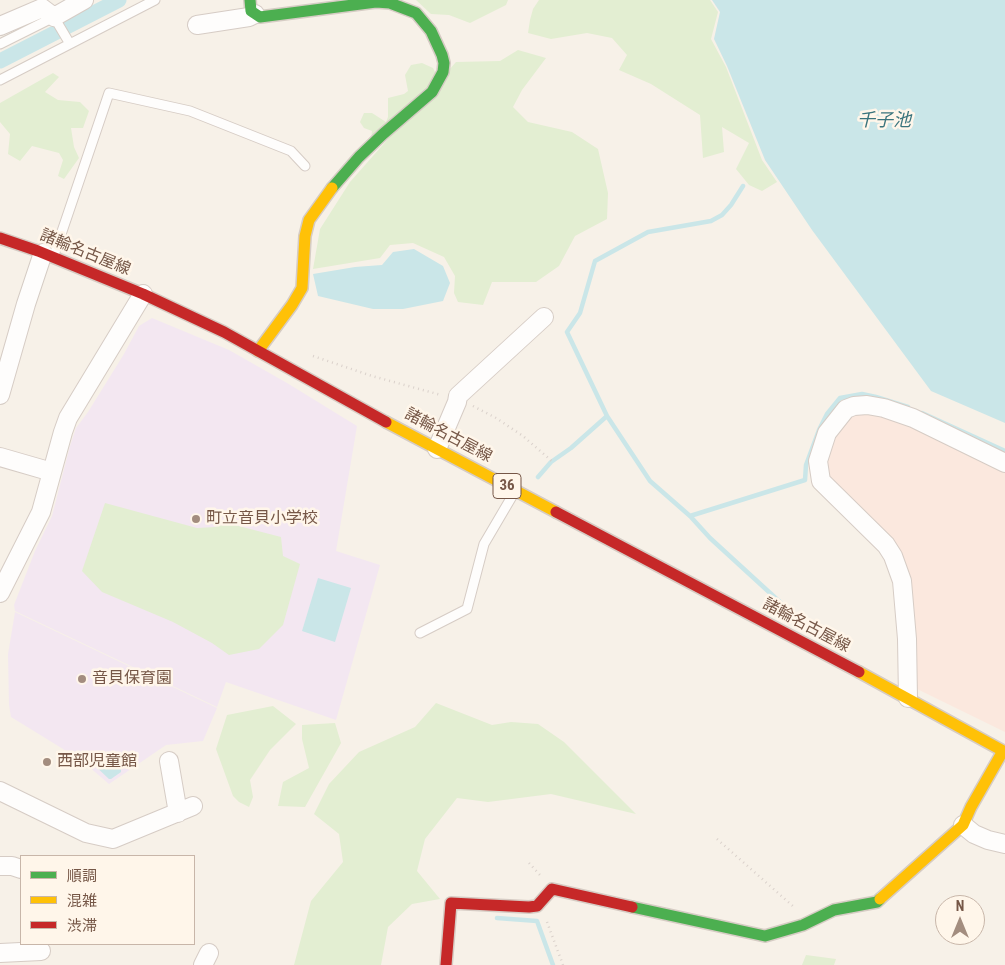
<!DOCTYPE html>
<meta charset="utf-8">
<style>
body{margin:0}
#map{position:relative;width:1005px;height:965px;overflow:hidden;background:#f7f1e8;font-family:"Roboto Condensed","Noto Sans JP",sans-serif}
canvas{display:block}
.legend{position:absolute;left:20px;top:855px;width:175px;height:90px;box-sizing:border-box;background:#fff6ea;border:1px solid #c8b6a9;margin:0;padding:6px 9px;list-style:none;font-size:15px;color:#765747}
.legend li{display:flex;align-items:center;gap:10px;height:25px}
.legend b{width:25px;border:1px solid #c8b6a9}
.north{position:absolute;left:935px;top:895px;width:50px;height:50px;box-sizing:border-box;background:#fff6ea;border:1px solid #c8b6a9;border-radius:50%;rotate:0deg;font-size:14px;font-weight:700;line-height:20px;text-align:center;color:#765747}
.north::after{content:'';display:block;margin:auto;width:18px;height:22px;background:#a38d7f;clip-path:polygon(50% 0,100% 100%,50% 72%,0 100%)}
</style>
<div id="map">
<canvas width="1005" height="965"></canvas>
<ul class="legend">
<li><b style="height:6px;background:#4caf50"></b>順調</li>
<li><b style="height:6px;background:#ffc107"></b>混雑</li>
<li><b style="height:6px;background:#c62828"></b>渋滞</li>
</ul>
<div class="north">N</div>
</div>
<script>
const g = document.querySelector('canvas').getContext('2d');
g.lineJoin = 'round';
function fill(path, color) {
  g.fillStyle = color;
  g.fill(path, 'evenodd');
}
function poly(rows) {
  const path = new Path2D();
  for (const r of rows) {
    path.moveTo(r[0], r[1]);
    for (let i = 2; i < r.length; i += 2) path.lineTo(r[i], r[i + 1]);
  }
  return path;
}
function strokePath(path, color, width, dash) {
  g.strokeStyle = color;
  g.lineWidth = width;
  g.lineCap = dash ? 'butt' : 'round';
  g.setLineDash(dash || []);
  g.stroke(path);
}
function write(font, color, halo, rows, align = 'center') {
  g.font = font + ' "Roboto Condensed","Noto Sans JP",sans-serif';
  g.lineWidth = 5;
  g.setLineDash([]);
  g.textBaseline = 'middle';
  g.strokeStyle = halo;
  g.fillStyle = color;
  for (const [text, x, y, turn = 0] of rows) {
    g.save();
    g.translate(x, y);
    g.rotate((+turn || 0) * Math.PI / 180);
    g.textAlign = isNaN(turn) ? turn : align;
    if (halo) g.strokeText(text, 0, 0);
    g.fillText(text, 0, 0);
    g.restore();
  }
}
fill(poly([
 [848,412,881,412,1005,468,1005,732,913,687,905,583,829,482,822,460]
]), '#fbe8de');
fill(poly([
 [152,318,229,350,287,383,357,426,336,551,380,565,336,720,226,682,217,707,15,611,14,605,35,551,52,516,70,446,76,428,88,412,124,354,139,326],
 [15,612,217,708,203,741,166,745,109,784,81,760,11,717,9,705,8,654]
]), '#f3e7f1');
fill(poly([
 [416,0,508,0,506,5,470,23,449,15,431,14],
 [539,0,710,0,718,12,711,39,726,67,762,160,777,182,762,191,749,185,736,169,749,143,722,127,724,152,703,158,700,115,651,84,619,70,627,55,612,38,587,33,551,39,528,33,530,20,533,9],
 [518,50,546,58,522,90,513,107,528,122,572,132,598,149,608,193,607,219,575,236,559,266,536,282,492,282,483,305,458,302,454,293,455,276,444,257,413,243,390,245,380,258,313,269,320,229,350,182,456,62,500,61],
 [422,63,433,68,437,76,428,91,408,104,388,125,371,139,372,131,364,128,360,122,364,113,372,113,386,122,388,117,388,98,404,94,408,91,405,75,411,65],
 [53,73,59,77,45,92,58,100,80,102,89,111,83,128,71,128,74,147,79,158,64,179,58,176,63,160,59,153,32,146,20,161,8,154,10,134,0,122,0,103],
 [105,503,197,528,215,527,227,523,281,537,283,556,300,564,283,625,259,649,229,655,212,643,173,622,102,592,82,571],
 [436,703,492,725,511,722,538,724,564,742,636,814,551,794,488,802,457,798,425,839,417,871,440,899,412,904,388,927,381,965,294,965,311,901,343,862,339,834,314,814,329,784,359,752,415,727],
 [273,706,296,724,270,750,250,780,253,797,249,807,239,802,233,796,216,749,227,715],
 [335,723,341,743,305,807,278,806,283,782,309,768,302,739,302,725],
 [806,955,836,959,834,965,802,965]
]), '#e3eed2');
fill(poly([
 [712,0,1005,0,1005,423,931,391,812,230,765,160,727,66,714,39,720,12],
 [414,249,443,266,450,283,443,301,403,309,373,309,318,296,313,274,355,267,382,265,393,252],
 [318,578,351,588,335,642,302,631],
 [91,756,97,757,121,768,121,772,111,779,109,779,90,761]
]), '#cae6e8');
strokePath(poly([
 [743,186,731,205,722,215,711,221,648,232,595,261,580,313,567,332,607,416,650,481,690,516,710,538,781,603],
 [922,413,1005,451],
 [538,477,551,462,571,448,607,416],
 [690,516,805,480,806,465,819,430,827,414,840,398,862,394,876,397,908,407],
 [497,918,537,921,553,965]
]), '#cae6e8', 4.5);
strokePath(poly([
 [0,61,119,0]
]), '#cae6e8', 15);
const lane = poly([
 [0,44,54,17,70,44],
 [0,80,155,0],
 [54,255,109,93,190,111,291,151,305,166],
 [420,633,467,609,484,544,514,493]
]);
const street = poly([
 [197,25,249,17,255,14],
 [0,26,42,8,54,17,84,0],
 [0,395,26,304,43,253],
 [437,449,457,402,458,396,544,317],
 [0,457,52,472],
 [0,593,41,512,63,432,68,418,143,294],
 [908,698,907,639,902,581,893,556,886,545,821,481,818,461,827,433,846,409,854,406,867,405,884,408,913,418,1005,463],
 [169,761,178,813],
 [0,791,86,833,113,839,193,806],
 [963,825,974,834,988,840,1005,844],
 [0,866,12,866,21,869],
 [0,953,41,951],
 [203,965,209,953]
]);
const fast = poly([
 [250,0,251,11,260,17,376,2,390,3,416,13,431,31,442,55,444,63,443,72,432,92,383,134,359,157,332,188],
 [632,907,765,936,803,925,834,910,877,902,880,899]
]);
const slow = poly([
 [258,351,292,305,302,288,305,236,309,220,332,188],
 [386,422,556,512],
 [859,672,1005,752],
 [880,899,963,825,971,807,1003,751]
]);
const jam = poly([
 [0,238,38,251,143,294,224,332,386,422],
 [556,512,859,672],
 [446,965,451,903,529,907,537,906,552,889,632,907]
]);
strokePath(lane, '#d6ccc5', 11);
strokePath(street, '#d6ccc5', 20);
strokePath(fast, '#d6ccc4', 14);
strokePath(slow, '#d6ccc4', 14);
strokePath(jam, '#d6ccc4', 14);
strokePath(poly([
 [313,356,372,376,441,395],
 [473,406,496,418,523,436,554,463],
 [717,839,795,908],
 [529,863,540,875],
 [547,922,563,965]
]), '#dad1cb', 2.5, [1, 4]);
strokePath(lane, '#fefdfc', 9);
strokePath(street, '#fefdfc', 18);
strokePath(fast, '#4caf50', 11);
strokePath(slow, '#ffc107', 11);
strokePath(jam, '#c62828', 11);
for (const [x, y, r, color] of [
 [196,519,5,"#a38d7f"],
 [82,679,5,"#a38d7f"],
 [47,762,5,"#a38d7f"]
]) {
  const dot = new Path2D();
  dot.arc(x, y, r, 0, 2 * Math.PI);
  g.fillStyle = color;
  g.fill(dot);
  strokePath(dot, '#fff6ea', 2);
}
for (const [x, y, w] of [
 [507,486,28]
]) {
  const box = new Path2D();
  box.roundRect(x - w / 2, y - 12.5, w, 25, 4);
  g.fillStyle = '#fff6ea';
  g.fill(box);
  strokePath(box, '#765747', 1);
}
write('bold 15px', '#765747', null, [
 ["36",507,486]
]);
write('16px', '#765747', '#fff6ea', [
 ["諸輪名古屋線",85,253,22],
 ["諸輪名古屋線",448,436,28],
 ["諸輪名古屋線",806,626,28]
]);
write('16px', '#765747', '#fff6ea', [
 ["町立音貝小学校",206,519],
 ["音貝保育園",92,679],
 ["西部児童館",57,762]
], 'left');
write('italic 18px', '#3a747d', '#fff6ea', [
 ["千子池",884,121]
]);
</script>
